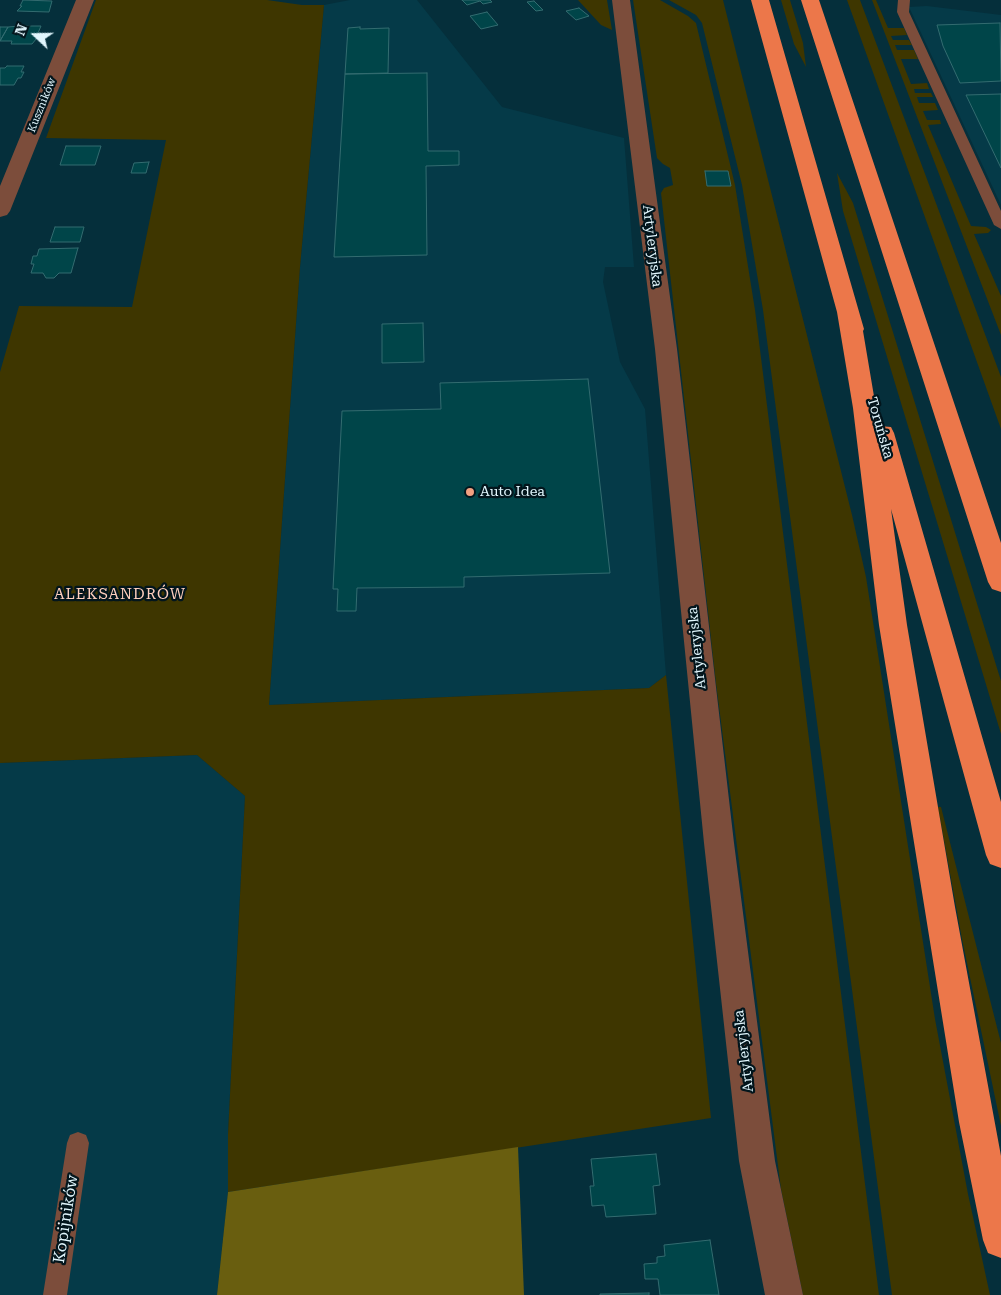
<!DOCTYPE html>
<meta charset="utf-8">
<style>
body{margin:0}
#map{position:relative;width:1001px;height:1295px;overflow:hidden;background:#052f3b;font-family:"Roboto Serif",serif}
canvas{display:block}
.north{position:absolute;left:10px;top:10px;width:50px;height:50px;-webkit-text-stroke:4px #02151c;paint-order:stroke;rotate:291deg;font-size:14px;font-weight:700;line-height:20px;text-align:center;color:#e1f6fd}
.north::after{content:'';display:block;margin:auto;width:18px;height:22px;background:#e1f6fd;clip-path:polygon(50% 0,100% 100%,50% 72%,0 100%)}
</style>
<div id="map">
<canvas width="1001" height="1295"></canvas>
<div class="north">N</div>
</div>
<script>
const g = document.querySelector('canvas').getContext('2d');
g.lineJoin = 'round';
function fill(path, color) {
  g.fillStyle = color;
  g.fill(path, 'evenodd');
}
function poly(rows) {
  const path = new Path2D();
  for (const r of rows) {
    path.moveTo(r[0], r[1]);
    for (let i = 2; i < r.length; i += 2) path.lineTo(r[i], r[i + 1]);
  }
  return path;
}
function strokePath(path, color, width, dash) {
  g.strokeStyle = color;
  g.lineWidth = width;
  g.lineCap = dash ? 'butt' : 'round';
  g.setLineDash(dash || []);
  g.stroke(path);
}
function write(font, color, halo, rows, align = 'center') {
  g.font = font + ' "Roboto Serif",serif';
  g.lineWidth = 4.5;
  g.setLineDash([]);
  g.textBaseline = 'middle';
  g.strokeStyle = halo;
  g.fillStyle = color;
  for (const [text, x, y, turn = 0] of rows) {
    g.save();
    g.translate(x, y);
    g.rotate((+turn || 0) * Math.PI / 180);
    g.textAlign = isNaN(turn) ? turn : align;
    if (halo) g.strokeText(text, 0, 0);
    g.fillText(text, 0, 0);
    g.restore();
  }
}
fill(poly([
 [350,0,417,0,502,107,624,138,634,267,605,267,603,282,620,362,645,409,666,675,649,688,269,705,300,267,324,5],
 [927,6,1001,15,1001,205,909,7],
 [197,755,245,796,228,1134,228,1192,217,1295,0,1295,0,763]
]), '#053a48');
fill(poly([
 [96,0,267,0,302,5,324,5,300,267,269,705,649,688,666,675,711,1118,228,1192,228,1134,245,796,197,755,0,763,0,372,19,306,132,307,166,140,46,138],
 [578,0,607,0,612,30,601,25],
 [633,0,660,0,688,16,696,23,735,185,755,310,879,1295,803,1295,781,1189,716,683,661,193,664,188,673,185,670,168,663,164,657,158],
 [669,0,723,0,852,515,866,577,935,1019,968,1194,990,1295,892,1295,763,310,742,185,702,23,696,15],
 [781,0,790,0,803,43,806,67,794,44],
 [847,0,860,0,1001,377,1001,429],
 [872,0,876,0,888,28,904,28,907,35,891,36,893,40,909,40,912,45,895,45,897,50,914,50,918,59,901,59,911,84,927,83,929,89,914,89,915,93,931,93,933,97,917,97,919,103,935,103,938,110,923,111,927,120,940,120,941,124,928,125,971,226,986,227,991,230,988,233,974,234,1001,296,1001,335],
 [837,173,853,203,1001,681,1001,734,843,211],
 [938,807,941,807,1001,1043,1001,1126,962,939]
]), '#3e3600');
fill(poly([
 [518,1147,524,1295,217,1295,228,1192]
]), '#695e0f');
const building = poly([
 [23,0,52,1,49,12,17,11,22,6,20,6,23,0],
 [462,0,490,0,492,2,483,4,480,1,467,5,462,0],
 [534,1,543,10,536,11,527,2,534,1],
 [579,8,589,16,576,20,566,11,579,8],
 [487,12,498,25,481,29,470,16,487,12],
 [1000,23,1001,81,960,83,943,46,937,25,1000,23],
 [20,26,41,26,38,33,41,33,32,44,11,44,12,41,0,41,8,27,20,26],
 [0,27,8,27,0,41,0,27],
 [360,27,360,29,389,28,388,73,345,74,348,28,360,27],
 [7,66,24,66,21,72,24,72,21,78,18,78,14,85,0,85,0,68,5,68,7,66],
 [427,73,428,151,459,151,459,165,426,166,427,255,334,257,345,74,427,73],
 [1001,94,1001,168,966,95,1001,94],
 [66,146,101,146,95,165,60,165,66,146],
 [149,162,146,173,131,173,134,163,149,162],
 [705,171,728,171,731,186,707,186,705,171],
 [55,227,84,227,80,242,50,242,55,227],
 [78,248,71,273,59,273,54,278,46,278,43,273,31,273,34,264,31,264,33,256,37,256,39,249,78,248],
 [423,323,424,362,382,363,382,324,423,323],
 [588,379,610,573,464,577,464,587,357,588,356,611,337,611,338,589,333,589,342,411,441,409,440,383,588,379],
 [656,1154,660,1185,653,1186,656,1214,606,1217,604,1205,592,1206,590,1186,594,1186,591,1159,656,1154],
 [710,1240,719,1295,660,1295,658,1279,645,1279,644,1264,657,1263,657,1257,665,1256,664,1245,710,1240],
 [649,1293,649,1295,600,1295,600,1294,649,1293]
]);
fill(building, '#004549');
strokePath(building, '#336c70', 1);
fill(poly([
 [898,0,910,0,909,12,1001,211,1001,229,994,225,897,12,898,0],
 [78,1132,86,1135,89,1143,67,1295,43,1295,67,1143,70,1135,78,1132]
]), '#7c4d3b');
fill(poly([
 [76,0,94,0,10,211,7,215,0,217,0,186,76,0],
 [612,0,630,0,677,349,734,843,775,1161,803,1295,765,1295,739,1161,704,843,655,349,612,0]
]), '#7c4d3b');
fill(poly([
 [751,0,769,0,864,329,863,331,879,426,891,427,894,433,1001,802,1001,868,990,864,986,855,891,509,907,625,955,907,1001,1156,1001,1258,988,1253,983,1240,959,1122,879,625,853,408,837,312,751,0],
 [801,0,819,0,1001,543,1001,592,992,589,988,582,801,0]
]), '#ec774a');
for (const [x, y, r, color] of [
 [470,492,5,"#f2a081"]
]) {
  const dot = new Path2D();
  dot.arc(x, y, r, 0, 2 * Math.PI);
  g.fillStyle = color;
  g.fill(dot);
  strokePath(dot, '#02151c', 2);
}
write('11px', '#e1f6fd', '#02151c', [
 ["Kuszników",42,105,-68]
]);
write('14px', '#e1f6fd', '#02151c', [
 ["Artyleryjska",652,246,83],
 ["Toruńska",880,428,74],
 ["Artyleryjska",697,648,-96],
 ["Artyleryjska",744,1051,-97]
]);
write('14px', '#e1f6fd', '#02151c', [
 ["Auto Idea",480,492]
], 'left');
g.letterSpacing = '1px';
write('15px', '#ffcfbd', '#02151c', [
 ["ALEKSANDRÓW",120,595]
]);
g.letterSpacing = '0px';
write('16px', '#e1f6fd', '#02151c', [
 ["Kopijników",66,1219,-81]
]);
</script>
